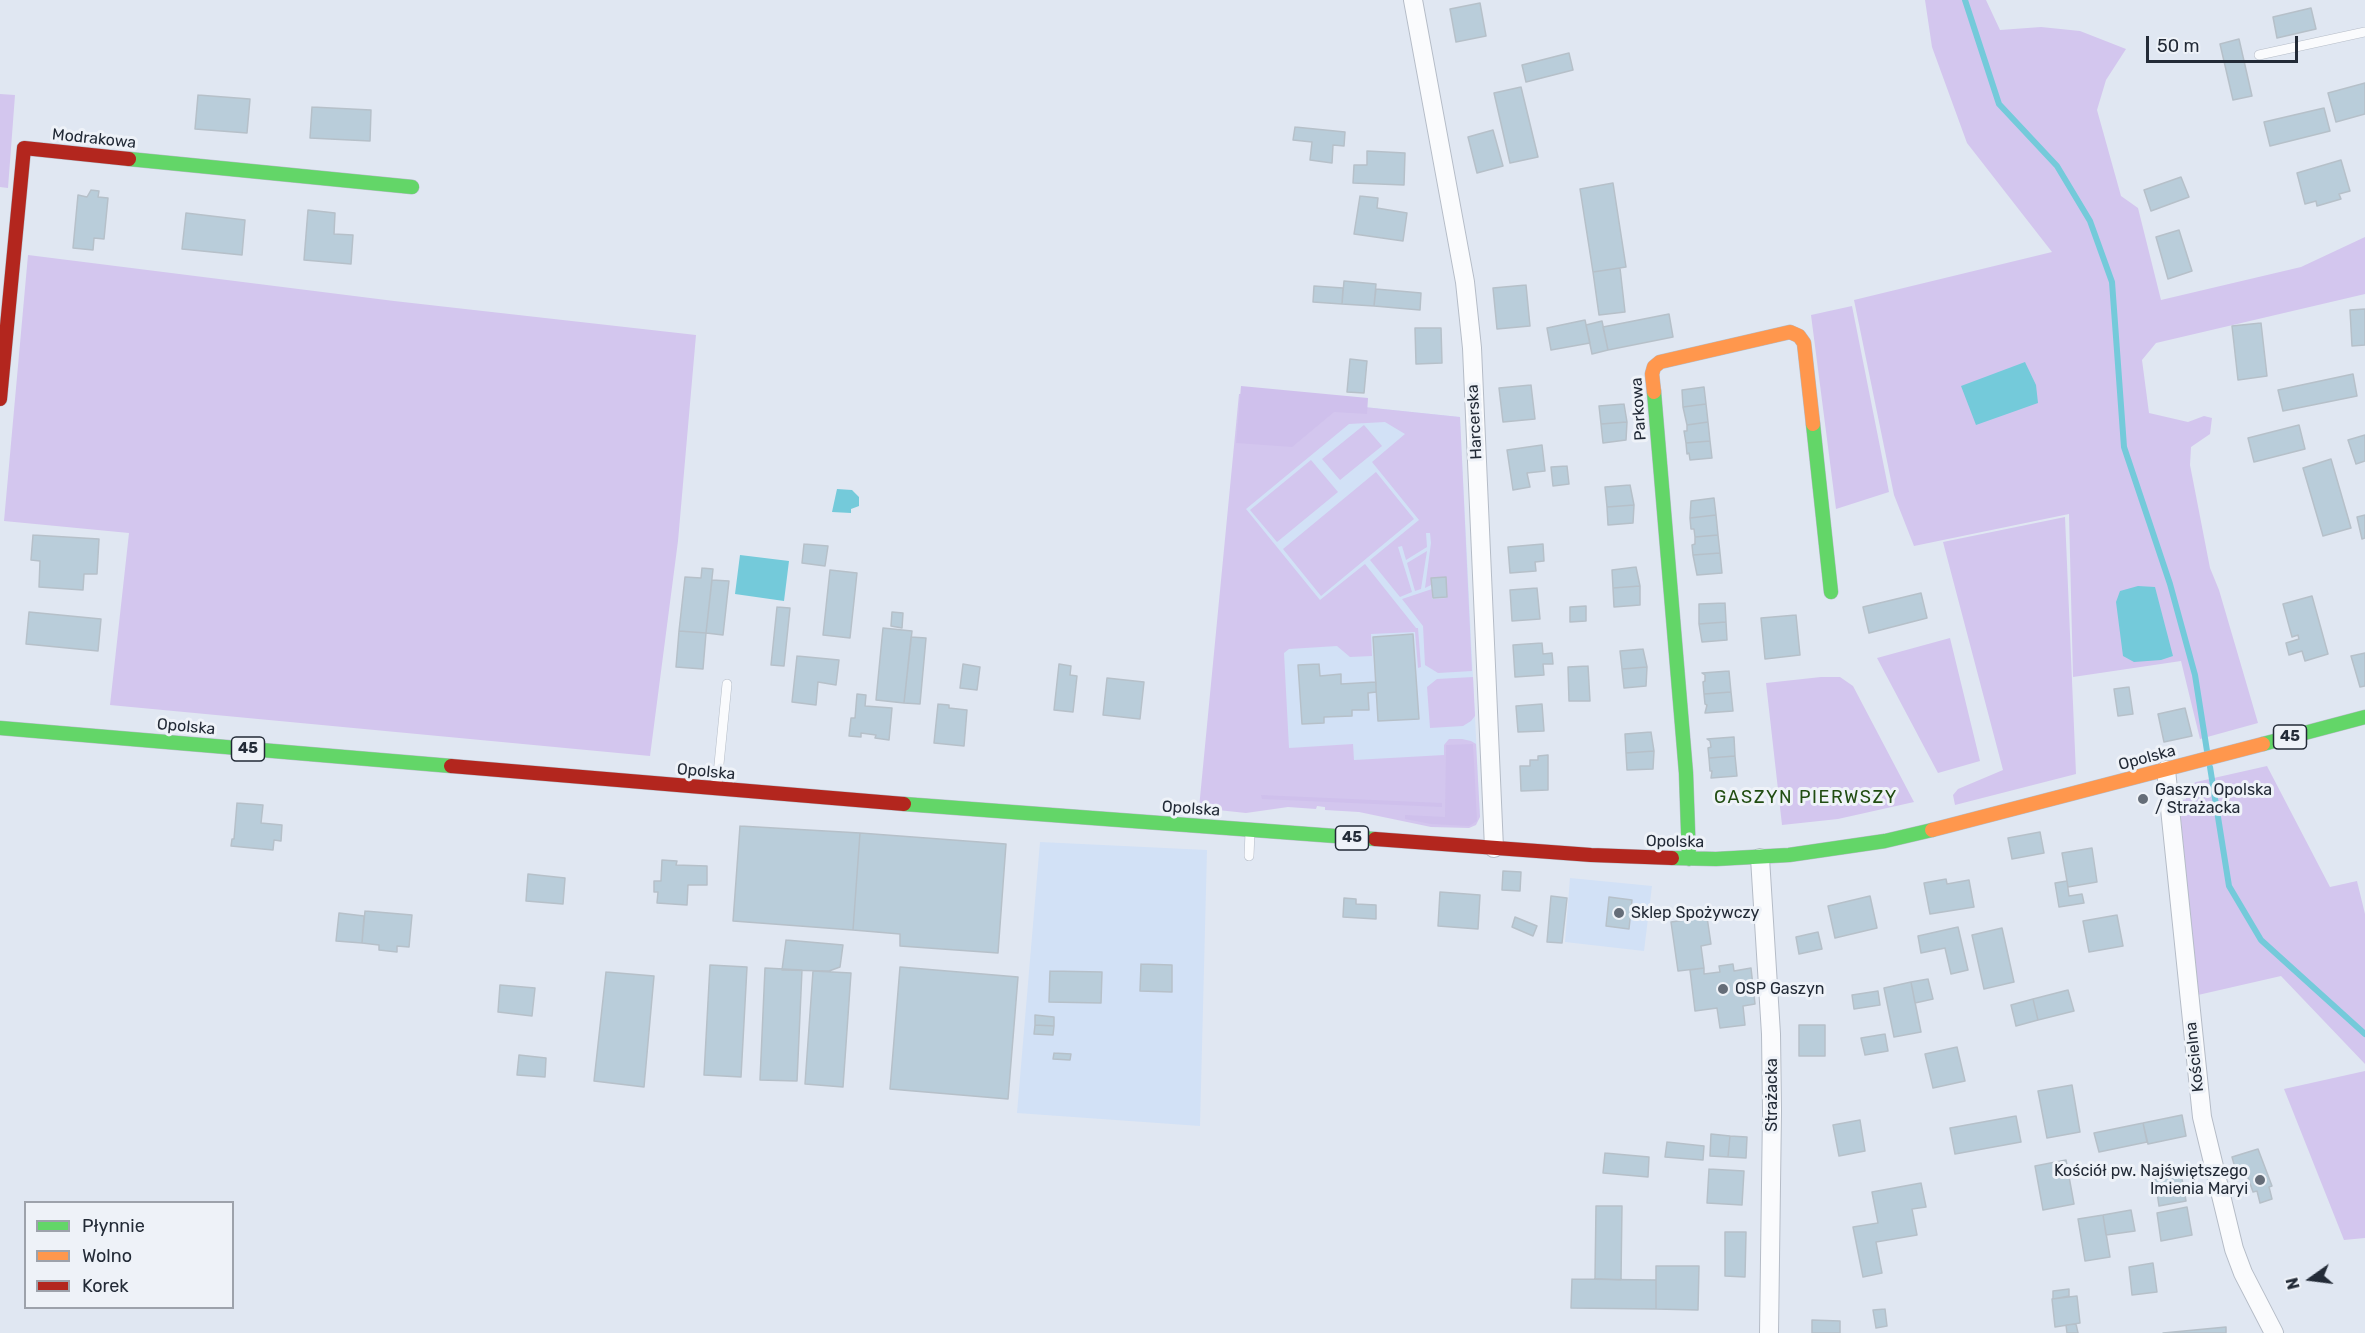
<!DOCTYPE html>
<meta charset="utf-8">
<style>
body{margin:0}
#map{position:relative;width:2365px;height:1333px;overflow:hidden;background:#e0e7f2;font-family:Rubik,sans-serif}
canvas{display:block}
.legend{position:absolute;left:24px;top:1201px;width:210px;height:108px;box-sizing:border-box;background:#eef2f8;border:2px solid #9da2ab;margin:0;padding:8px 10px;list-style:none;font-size:18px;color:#232b37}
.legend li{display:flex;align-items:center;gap:12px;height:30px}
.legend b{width:30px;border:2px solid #9da2ab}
.north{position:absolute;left:2281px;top:1249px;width:60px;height:60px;-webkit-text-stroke:4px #eef2f8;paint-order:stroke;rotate:256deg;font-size:16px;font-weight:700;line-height:24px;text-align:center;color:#232b37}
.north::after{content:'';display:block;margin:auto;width:21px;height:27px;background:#232b37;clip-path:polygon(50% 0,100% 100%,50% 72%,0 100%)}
.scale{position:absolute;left:2146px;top:36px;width:152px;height:27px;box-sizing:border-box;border:3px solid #232b37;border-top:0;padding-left:8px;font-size:18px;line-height:21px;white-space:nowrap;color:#232b37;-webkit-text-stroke:4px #eef2f8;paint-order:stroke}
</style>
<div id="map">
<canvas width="2365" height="1333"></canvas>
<ul class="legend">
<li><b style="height:8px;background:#63d668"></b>Płynnie</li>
<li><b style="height:8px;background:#ff974d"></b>Wolno</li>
<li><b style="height:8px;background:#b3261e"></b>Korek</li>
</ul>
<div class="north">N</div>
<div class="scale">50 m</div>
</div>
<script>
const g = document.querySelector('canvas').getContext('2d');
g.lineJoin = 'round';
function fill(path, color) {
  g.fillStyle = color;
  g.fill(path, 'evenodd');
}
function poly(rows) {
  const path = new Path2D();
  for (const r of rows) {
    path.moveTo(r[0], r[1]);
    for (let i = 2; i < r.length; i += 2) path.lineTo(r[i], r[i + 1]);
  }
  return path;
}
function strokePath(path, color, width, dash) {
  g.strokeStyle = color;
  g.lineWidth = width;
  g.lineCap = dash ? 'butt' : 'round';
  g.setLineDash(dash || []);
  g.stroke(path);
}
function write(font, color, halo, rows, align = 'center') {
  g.font = font + ' Rubik,sans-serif';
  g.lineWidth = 6;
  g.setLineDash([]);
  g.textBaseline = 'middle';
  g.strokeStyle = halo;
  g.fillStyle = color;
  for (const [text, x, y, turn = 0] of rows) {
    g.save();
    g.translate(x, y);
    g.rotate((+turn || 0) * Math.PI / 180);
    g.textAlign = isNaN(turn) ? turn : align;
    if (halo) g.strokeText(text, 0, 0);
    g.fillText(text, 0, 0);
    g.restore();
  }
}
fill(poly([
 [1239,394,1460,417,1480,817,1273,803,1245,805],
 [1040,842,1207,850,1200,1126,1017,1113],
 [1570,878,1652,886,1644,951,1565,942]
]), '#d2e1f6');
fill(poly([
 [1925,0,1986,0,2000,30,2041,27,2080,31,2126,49,2106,80,2097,110,2121,196,2138,208,2161,300,2301,267,2365,237,2365,294,2156,343,2142,360,2149,413,2188,422,2204,416,2212,418,2210,434,2191,447,2190,465,2210,568,2219,590,2258,723,2200,739,2181,661,2073,677,2069,514,1914,546,1894,495,1854,300,2052,252,1967,143,1932,47],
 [0,94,15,95,8,188,0,187],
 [28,255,394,301,696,335,678,541,650,756,110,705,129,533,4,521],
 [1852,306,1889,492,1836,509,1811,315],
 [1239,394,1460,417,1472,671,1438,673,1425,665,1423,626,1402,599,1432,589,1432,599,1447,598,1446,577,1432,578,1431,585,1425,588,1431,543,1430,533,1426,533,1427,547,1406,560,1402,546,1398,547,1412,592,1400,597,1370,560,1419,520,1372,462,1405,434,1385,422,1349,424,1246,509,1320,600,1365,564,1416,628,1418,628,1421,667,1418,668,1415,632,1371,634,1372,656,1350,657,1337,646,1289,649,1284,653,1289,748,1353,744,1354,760,1444,755,1444,745,1449,739,1462,739,1471,741,1476,744,1480,817,1476,825,1469,828,1431,827,1359,812,1325,810,1325,807,1317,806,1316,809,1288,807,1246,813,1199,808],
 [1364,425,1382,446,1340,480,1322,459],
 [1311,460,1338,492,1277,542,1250,510],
 [1376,472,1414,519,1321,596,1283,549],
 [2065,517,2076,774,1955,805,1953,795,1958,789,2003,770,1943,542],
 [1427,551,1421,589,1415,591,1407,563],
 [1950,638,1980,761,1938,773,1877,658],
 [1473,677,1475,716,1471,721,1463,726,1430,728,1427,687,1437,679],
 [1821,677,1840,677,1853,686,1914,802,1838,819,1782,825,1766,683],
 [2267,766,2330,887,2357,881,2365,914,2365,1064,2281,976,2198,995,2179,801,2186,799,2186,787,2196,782],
 [2365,1071,2365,1238,2344,1240,2284,1089]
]), '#d3c6ee');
fill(poly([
 [1241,386,1368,398,1367,414,1334,412,1292,447,1236,443],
 [1473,744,1477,821,1469,826,1431,824,1405,819,1405,815,1445,817,1446,745],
 [1261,795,1442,803,1442,807,1262,799]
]), '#cfc0ec');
fill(poly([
 [2025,362,2036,385,2038,403,1976,425,1961,386],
 [837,489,852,490,859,497,859,506,851,509,851,513,832,512],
 [740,555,789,561,784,601,735,594],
 [2138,586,2155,587,2173,656,2161,660,2134,662,2123,656,2116,602,2120,591]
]), '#74cada');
strokePath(poly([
 [1965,0,1999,104,2057,166,2090,221,2112,282,2124,447,2170,584,2195,675,2207,751],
 [2210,767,2229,886,2261,940,2365,1034]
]), '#74cada', 6);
const building = poly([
 [1480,3,1486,36,1456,42,1450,9,1480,3],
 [2311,8,2316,29,2277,38,2273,17,2311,8],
 [2239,39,2252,96,2233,100,2220,44,2239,39],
 [1569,53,1573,70,1526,82,1522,65,1569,53],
 [2365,83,2365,114,2336,122,2328,93,2365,83],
 [1521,87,1538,157,1510,163,1494,93,1521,87],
 [198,95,250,99,247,133,195,129,198,95],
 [312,107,371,110,370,141,310,138,312,107],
 [2324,108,2330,131,2270,146,2264,122,2324,108],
 [1295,127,1345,132,1344,146,1333,145,1332,163,1310,160,1312,142,1293,140,1295,127],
 [1493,130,1503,166,1477,173,1468,137,1493,130],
 [1367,151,1405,153,1404,185,1353,183,1354,165,1367,165,1367,151],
 [2341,160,2350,191,2339,194,2341,199,2317,206,2316,201,2305,204,2297,173,2341,160],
 [2181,177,2189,197,2151,211,2144,190,2181,177],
 [1613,183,1626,267,1593,272,1580,189,1613,183],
 [91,190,99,191,98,197,108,198,104,239,94,238,93,250,73,248,78,195,87,197,91,190],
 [1360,196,1378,198,1377,208,1407,213,1403,241,1354,234,1360,196],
 [308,210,335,213,334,234,353,235,351,264,304,260,308,210],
 [186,213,245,220,242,255,182,249,186,213],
 [2179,230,2192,271,2168,279,2156,237,2179,230],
 [1620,268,1625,312,1599,315,1593,272,1620,268],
 [1344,281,1376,284,1374,306,1342,304,1344,281],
 [1526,285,1530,326,1497,329,1493,288,1526,285],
 [1314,286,1343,288,1342,304,1313,302,1314,286],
 [1376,289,1421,293,1420,310,1374,306,1376,289],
 [2365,309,2365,345,2352,346,2350,310,2365,309],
 [1669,314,1673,337,1608,350,1603,327,1669,314],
 [1585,320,1590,343,1551,350,1547,328,1585,320],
 [1602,321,1608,350,1592,354,1586,325,1602,321],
 [2261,323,2267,376,2238,380,2232,326,2261,323],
 [1415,328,1441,328,1442,363,1416,364,1415,328],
 [1350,359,1367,361,1364,393,1347,392,1350,359],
 [2353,374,2357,396,2283,411,2278,390,2353,374],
 [1531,385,1535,419,1503,422,1499,388,1531,385],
 [1704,387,1706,404,1683,407,1682,390,1704,387],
 [1624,404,1627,422,1601,424,1599,406,1624,404],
 [1706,404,1708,422,1687,425,1683,407,1706,404],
 [1627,422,1626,440,1603,443,1601,424,1627,422],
 [1708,422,1710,441,1686,443,1684,431,1687,431,1687,425,1708,422],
 [2299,425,2305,449,2254,462,2248,438,2299,425],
 [2365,435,2365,461,2356,464,2348,440,2365,435],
 [1710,441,1712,458,1690,460,1689,453,1687,454,1686,443,1710,441],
 [1542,445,1545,471,1527,473,1530,487,1513,490,1507,450,1542,445],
 [2331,459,2351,528,2323,536,2303,468,2331,459],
 [1567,466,1569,484,1553,486,1551,467,1567,466],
 [1630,485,1634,505,1607,507,1605,487,1630,485],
 [1714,498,1716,515,1690,518,1691,501,1714,498],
 [1634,505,1633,523,1608,525,1607,507,1634,505],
 [1716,515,1718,535,1695,537,1694,529,1691,529,1690,518,1716,515],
 [2365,515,2365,538,2362,539,2357,517,2365,515],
 [33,535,99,539,97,574,84,574,83,590,39,587,40,561,31,560,33,535],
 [1718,535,1720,553,1693,555,1692,545,1695,544,1695,537,1718,535],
 [804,544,828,546,825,566,802,563,804,544],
 [1543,544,1544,561,1535,562,1536,571,1510,573,1508,547,1543,544],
 [1720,553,1722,573,1697,575,1693,555,1720,553],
 [1636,567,1640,586,1613,588,1612,570,1636,567],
 [702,568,713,569,706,633,679,631,685,577,701,578,702,568],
 [830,570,857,573,850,638,823,635,830,570],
 [1446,577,1447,597,1433,598,1431,578,1446,577],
 [712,580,729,581,723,635,706,633,712,580],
 [1640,586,1640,605,1614,607,1613,588,1640,586],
 [1537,588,1540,619,1512,621,1510,590,1537,588],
 [1921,593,1927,618,1869,633,1863,607,1921,593],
 [2312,596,2328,654,2305,661,2302,651,2289,655,2286,643,2299,639,2298,635,2292,637,2283,604,2312,596],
 [1725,603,1726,622,1699,624,1699,604,1725,603],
 [1586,606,1586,621,1570,622,1570,607,1586,606],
 [777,607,790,608,784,666,771,665,777,607],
 [29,612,101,619,98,651,26,644,29,612],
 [892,612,903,613,902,628,891,626,892,612],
 [1796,615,1800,655,1765,659,1761,618,1796,615],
 [1726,622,1727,640,1702,642,1699,624,1726,622],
 [883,628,912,631,904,703,876,700,883,628],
 [679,631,706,633,703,669,676,667,679,631],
 [1413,634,1419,719,1378,721,1373,637,1413,634],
 [911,637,926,638,920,704,904,703,911,637],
 [1542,643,1543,654,1552,653,1553,664,1543,664,1544,675,1515,677,1513,645,1542,643],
 [1643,649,1647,667,1622,669,1620,651,1643,649],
 [2365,653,2365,686,2360,687,2351,656,2365,653],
 [797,656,839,660,836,685,818,682,816,705,792,702,797,656],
 [963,664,980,667,977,690,960,688,963,664],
 [1059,664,1071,666,1070,675,1077,676,1073,712,1054,710,1059,664],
 [1319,664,1320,676,1341,674,1341,684,1376,682,1376,692,1368,693,1369,710,1352,710,1352,716,1324,717,1324,723,1302,724,1298,665,1319,664],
 [1588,666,1590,701,1569,701,1568,667,1588,666],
 [1647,667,1646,686,1624,688,1622,669,1647,667],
 [1729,671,1731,692,1704,694,1703,682,1705,681,1705,675,1702,673,1729,671],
 [1107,678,1144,682,1140,719,1103,715,1107,678],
 [2129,687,2133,714,2118,716,2114,689,2129,687],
 [1731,692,1733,711,1705,713,1707,705,1705,704,1704,694,1731,692],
 [857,694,866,695,865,706,892,708,889,740,875,738,876,735,861,733,861,737,849,736,851,718,855,718,857,694],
 [938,704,949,705,949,708,967,710,964,746,934,743,938,704],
 [1542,704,1544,731,1518,732,1516,706,1542,704],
 [2185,708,2192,736,2164,742,2158,714,2185,708],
 [1651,732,1654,751,1626,753,1625,734,1651,732],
 [1734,737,1735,756,1709,758,1708,748,1711,747,1710,741,1707,739,1734,737],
 [1654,751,1653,769,1627,770,1626,753,1654,751],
 [1548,755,1548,790,1521,791,1520,766,1530,766,1530,760,1538,760,1538,756,1548,755],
 [1735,756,1737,776,1711,778,1712,771,1710,771,1709,758,1735,756],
 [237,803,263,805,261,823,282,825,281,841,274,840,273,850,231,846,232,839,234,839,237,803],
 [740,826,860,833,853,930,733,921,740,826],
 [2040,832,2044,853,2012,859,2008,838,2040,832],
 [860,833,1006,844,998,953,900,946,900,934,853,930,860,833],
 [2092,848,2097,882,2068,887,2062,853,2092,848],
 [662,860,677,861,676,865,707,866,707,885,688,885,687,905,657,903,658,892,654,892,654,881,661,881,662,860],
 [1503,871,1521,872,1520,891,1502,890,1503,871],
 [528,874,565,878,563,904,526,901,528,874],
 [1946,879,1947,884,1969,880,1974,907,1930,914,1924,883,1946,879],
 [2067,881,2069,896,2082,894,2084,903,2059,907,2055,883,2067,881],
 [1440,892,1480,895,1478,929,1438,926,1440,892],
 [1551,896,1567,898,1562,943,1547,942,1551,896],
 [1870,896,1877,928,1835,938,1828,906,1870,896],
 [1609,897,1632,900,1629,929,1606,926,1609,897],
 [1344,898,1356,899,1356,904,1376,905,1376,919,1343,917,1344,898],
 [365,911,412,915,409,947,397,946,397,952,379,950,379,945,362,943,365,911],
 [339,913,364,916,362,943,336,941,339,913],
 [2117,915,2123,946,2089,952,2083,921,2117,915],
 [1515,917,1537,926,1533,936,1512,927,1515,917],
 [1707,917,1711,944,1701,946,1704,968,1678,971,1671,922,1707,917],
 [1958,927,1968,970,1951,974,1945,948,1921,953,1918,936,1958,927],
 [2002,928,2014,982,1984,989,1972,935,2002,928],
 [1818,932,1822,949,1799,954,1796,937,1818,932],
 [786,940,843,945,840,967,829,971,782,970,786,940],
 [1141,964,1172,965,1172,992,1140,991,1141,964],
 [1733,964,1734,971,1751,968,1755,1004,1743,1006,1745,1025,1720,1028,1717,1008,1695,1011,1690,970,1704,968,1704,974,1720,972,1719,966,1733,964],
 [710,965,747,967,741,1077,704,1075,710,965],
 [900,967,1018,977,1008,1099,890,1089,900,967],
 [765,968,802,970,797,1081,760,1080,765,968],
 [813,971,851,973,843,1087,805,1084,813,971],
 [1050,971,1102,972,1101,1003,1049,1002,1050,971],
 [606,972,654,976,644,1087,594,1081,606,972],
 [1928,979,1933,999,1915,1003,1911,982,1928,979],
 [1911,982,1921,1032,1894,1037,1884,988,1911,982],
 [500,985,535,988,532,1016,498,1012,500,985],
 [2068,990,2074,1011,2038,1020,2033,999,2068,990],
 [1878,991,1880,1005,1854,1009,1852,995,1878,991],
 [2033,999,2038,1020,2016,1026,2011,1005,2033,999],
 [1035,1015,1054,1017,1054,1026,1035,1025,1035,1015],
 [1035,1025,1054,1026,1053,1035,1034,1034,1035,1025],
 [1799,1025,1825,1025,1825,1056,1799,1056,1799,1025],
 [1885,1034,1888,1051,1865,1055,1861,1038,1885,1034],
 [1957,1047,1965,1081,1933,1088,1925,1054,1957,1047],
 [1054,1053,1071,1054,1070,1060,1053,1059,1054,1053],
 [519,1055,546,1058,545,1077,517,1075,519,1055],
 [2072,1085,2080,1132,2047,1138,2038,1091,2072,1085],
 [2182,1115,2186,1136,2148,1144,2143,1123,2182,1115],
 [2016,1116,2021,1142,1955,1154,1950,1128,2016,1116],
 [1860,1120,1865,1151,1839,1156,1833,1125,1860,1120],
 [2143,1123,2147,1142,2099,1152,2094,1133,2143,1123],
 [1711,1134,1730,1136,1728,1157,1710,1156,1711,1134],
 [1730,1136,1747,1137,1746,1158,1728,1157,1730,1136],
 [1667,1142,1704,1146,1703,1160,1665,1157,1667,1142],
 [2258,1149,2272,1186,2269,1187,2272,1199,2260,1203,2257,1191,2253,1192,2246,1172,2237,1175,2232,1157,2258,1149],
 [1605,1153,1649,1157,1648,1177,1603,1173,1605,1153],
 [2066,1160,2074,1204,2043,1210,2035,1166,2066,1160],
 [2180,1168,2186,1201,2159,1206,2154,1173,2180,1168],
 [1709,1169,1744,1171,1742,1205,1707,1203,1709,1169],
 [1921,1183,1926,1207,1912,1209,1917,1235,1876,1242,1882,1273,1863,1277,1853,1227,1878,1223,1872,1192,1921,1183],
 [1596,1206,1622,1206,1621,1280,1595,1279,1596,1206],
 [2187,1207,2192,1235,2161,1241,2157,1213,2187,1207],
 [2131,1210,2135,1231,2106,1235,2103,1215,2131,1210],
 [2103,1215,2110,1257,2085,1261,2078,1219,2103,1215],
 [1725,1232,1746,1232,1745,1277,1725,1276,1725,1232],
 [2153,1263,2157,1292,2132,1295,2129,1267,2153,1263],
 [1656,1266,1699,1266,1698,1310,1656,1309,1656,1266],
 [1572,1279,1656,1280,1656,1309,1571,1308,1572,1279],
 [2069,1289,2069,1296,2053,1299,2053,1291,2069,1289],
 [2077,1296,2080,1323,2055,1327,2052,1299,2077,1296],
 [1885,1309,1887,1326,1876,1328,1873,1310,1885,1309],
 [1812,1320,1840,1321,1840,1333,1812,1333,1812,1320],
 [2076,1324,2078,1333,2067,1333,2066,1325,2076,1324],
 [2226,1327,2226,1333,2163,1333,2226,1327]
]);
fill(building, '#b9cdda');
strokePath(building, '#b6c0c9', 1.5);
const lane = poly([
 [2259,55,2365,32],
 [717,784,727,684],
 [1249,856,1250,832]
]);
const street = poly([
 [1413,0,1465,282,1472,348,1494,848],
 [2166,770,2202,1117,2234,1249,2243,1273,2274,1333],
 [1760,858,1771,1034,1772,1111,1769,1333]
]);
const fast = poly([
 [129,159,412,187],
 [1654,392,1686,773,1689,859],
 [1813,424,1831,592],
 [0,728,451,766],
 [2263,744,2365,717],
 [904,804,1375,839],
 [1672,858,1716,859,1789,855,1885,841,1932,830]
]);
const slow = poly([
 [1654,392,1652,374,1654,367,1660,362,1790,332,1799,336,1804,343,1813,424],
 [1932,830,2263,744]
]);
const jam = poly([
 [0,399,24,148,129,159],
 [451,766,904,804],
 [1375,839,1591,855,1672,858]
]);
strokePath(lane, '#b5bcc7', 10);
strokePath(street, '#b5bcc7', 20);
strokePath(fast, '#b5bcc7', 15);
strokePath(slow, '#b5bcc7', 15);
strokePath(jam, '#b5bcc7', 15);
strokePath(lane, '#fafbfd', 9);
strokePath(street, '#fafbfd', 18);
strokePath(fast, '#63d668', 14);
strokePath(slow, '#ff974d', 14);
strokePath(jam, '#b3261e', 14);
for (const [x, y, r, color] of [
 [2143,799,6,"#656d78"],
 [1619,913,6,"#656d78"],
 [1723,989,6,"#656d78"],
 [2260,1180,6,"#656d78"]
]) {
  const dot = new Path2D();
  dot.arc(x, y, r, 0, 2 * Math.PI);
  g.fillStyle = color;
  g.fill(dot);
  strokePath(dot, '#eef2f8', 2);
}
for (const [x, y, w] of [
 [2290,737,33],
 [248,749,33],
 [1352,838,33]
]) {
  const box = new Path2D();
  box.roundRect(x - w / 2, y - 12, w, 24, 4.5);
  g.fillStyle = '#eef2f8';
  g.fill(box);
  strokePath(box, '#232b37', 1.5);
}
write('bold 15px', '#232b37', null, [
 ["45",2290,737],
 ["45",248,749],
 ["45",1352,838]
]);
write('16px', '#232b37', '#eef2f8', [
 ["Modrakowa",94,139,6],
 ["Parkowa",1639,409,-94],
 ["Harcerska",1475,422,-93],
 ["Opolska",186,727,5],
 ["Opolska",2147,758,-15],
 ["Opolska",706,772,5],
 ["Opolska",1191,809,4],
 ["Opolska",1675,842,1],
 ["Kościelna",2195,1057,-96],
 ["Strażacka",1772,1095,-90]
]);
write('16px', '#232b37', '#eef2f8', [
 ["Gaszyn Opolska",2155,790],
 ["/ Strażacka",2155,808],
 ["Sklep Spożywczy",1631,913],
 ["OSP Gaszyn",1735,989],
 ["Kościół pw. Najświętszego",2248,1171,"right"],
 ["Imienia Maryi",2248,1189,"right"]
], 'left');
g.letterSpacing = '1.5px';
write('18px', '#214d12', '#eef2f8', [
 ["GASZYN PIERWSZY",1806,798]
]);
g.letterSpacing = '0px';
</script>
